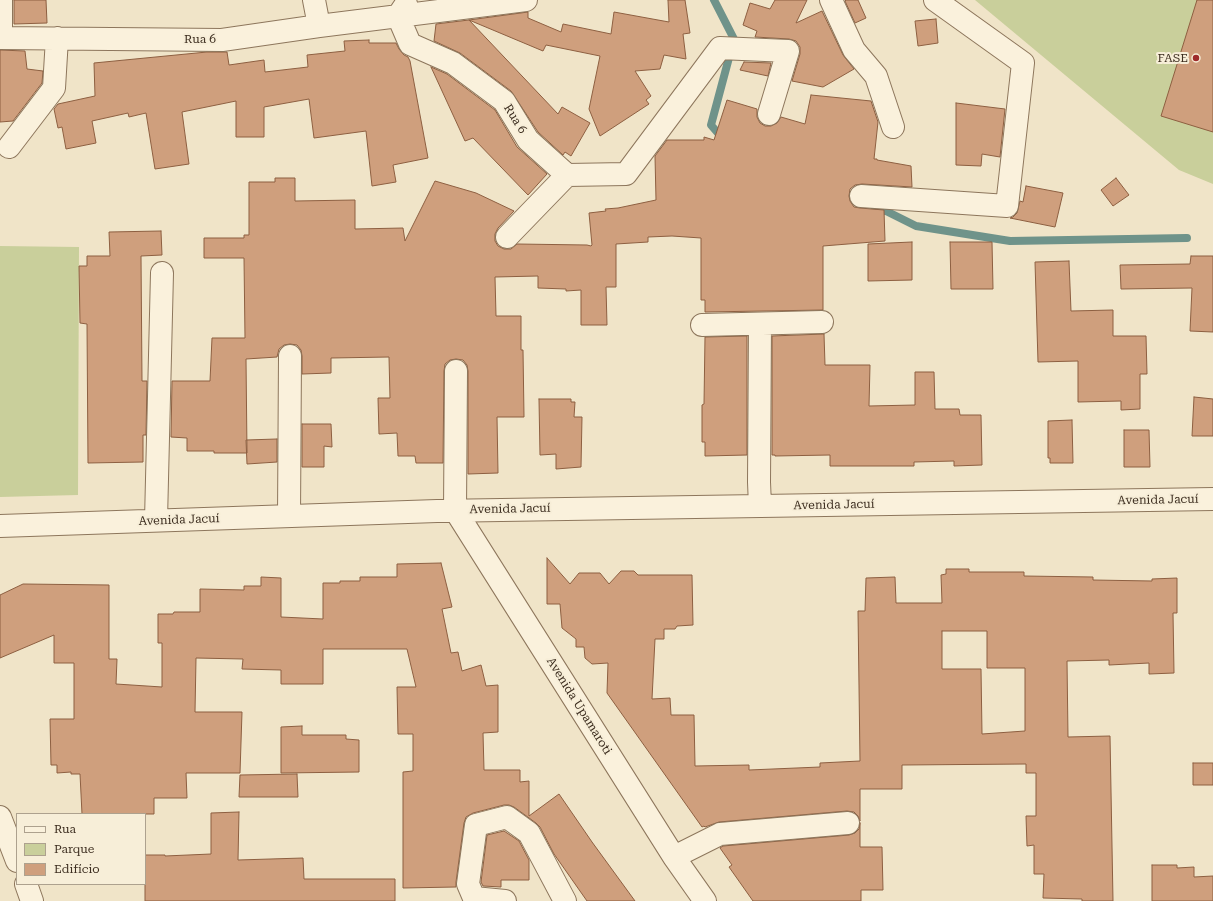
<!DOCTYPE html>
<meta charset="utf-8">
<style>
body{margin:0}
#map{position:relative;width:1213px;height:901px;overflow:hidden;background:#f0e4c8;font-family:"Roboto Serif",serif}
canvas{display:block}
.legend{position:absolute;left:16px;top:813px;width:130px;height:72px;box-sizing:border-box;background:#f7eed8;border:1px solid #ada18e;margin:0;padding:5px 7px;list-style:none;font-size:12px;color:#3d2e20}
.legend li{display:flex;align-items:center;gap:8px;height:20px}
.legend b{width:20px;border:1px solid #ada18e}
</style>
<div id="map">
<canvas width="1213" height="901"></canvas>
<ul class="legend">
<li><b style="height:5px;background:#faf1dc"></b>Rua</li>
<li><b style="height:11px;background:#c9cf9b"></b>Parque</li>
<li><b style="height:11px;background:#cf9f7d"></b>Edifício</li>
</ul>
</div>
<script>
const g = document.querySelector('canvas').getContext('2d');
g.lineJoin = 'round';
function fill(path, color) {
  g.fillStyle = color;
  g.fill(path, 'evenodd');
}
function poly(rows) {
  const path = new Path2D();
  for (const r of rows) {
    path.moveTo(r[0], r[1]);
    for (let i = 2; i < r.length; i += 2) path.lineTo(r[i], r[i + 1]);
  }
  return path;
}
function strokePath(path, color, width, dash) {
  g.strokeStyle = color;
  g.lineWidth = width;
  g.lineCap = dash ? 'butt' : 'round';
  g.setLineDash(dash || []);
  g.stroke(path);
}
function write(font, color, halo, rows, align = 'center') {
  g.font = font + ' "Roboto Serif",serif';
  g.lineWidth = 4;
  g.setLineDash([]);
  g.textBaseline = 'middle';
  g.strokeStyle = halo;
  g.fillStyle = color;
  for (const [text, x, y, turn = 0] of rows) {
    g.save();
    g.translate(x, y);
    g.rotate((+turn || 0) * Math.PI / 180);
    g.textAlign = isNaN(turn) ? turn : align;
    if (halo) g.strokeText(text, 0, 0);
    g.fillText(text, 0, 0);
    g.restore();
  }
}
fill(poly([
 [975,0,1213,0,1213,184,1179,170],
 [0,246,79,247,78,495,0,497]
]), '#c9cf9b');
strokePath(poly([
 [714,0,734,39,711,125,723,139],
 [874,211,886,211,916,226,1010,241,1187,238]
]), '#6f938a', 8);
const building = poly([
 [14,0,46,0,47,23,14,24,14,0],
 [668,0,685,0,690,33,683,34,686,59,664,55,660,69,635,71,651,96,646,100,649,104,600,136,589,109,600,56,546,45,543,51,469,20,528,12,528,18,561,32,563,24,611,34,614,12,669,22,668,0],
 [775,0,807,0,796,23,822,11,843,55,854,69,823,87,792,81,800,54,800,47,796,41,789,39,755,37,757,31,743,25,750,3,770,9,775,0],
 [846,0,858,0,866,18,855,23,845,1,846,0],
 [1197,0,1213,0,1213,132,1161,116,1197,0],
 [936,19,938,43,918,46,915,21,936,19],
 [469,20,558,114,562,107,590,123,571,156,565,152,563,155,538,132,511,91,460,53,434,41,436,24,469,20],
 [369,40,369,43,396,43,399,49,404,55,408,57,410,61,428,158,393,165,396,182,372,186,366,131,314,138,309,99,264,107,264,137,236,137,236,101,182,112,189,164,155,169,146,113,129,117,128,113,92,121,96,143,66,149,62,127,58,128,54,109,58,104,95,96,94,63,207,52,227,52,229,65,264,60,265,72,308,67,307,55,345,51,344,41,369,40],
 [0,50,25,51,27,69,43,71,42,83,13,121,0,122,0,50],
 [744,62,771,63,768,76,740,70,744,62],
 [431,67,447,74,495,110,517,147,547,174,528,195,473,138,465,141,431,67],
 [811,95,871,101,878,122,874,159,877,159,877,160,911,166,912,187,862,184,855,185,850,189,849,196,850,201,854,207,860,208,884,210,885,241,823,246,823,310,705,312,705,300,701,300,701,238,672,236,648,237,648,242,616,244,616,287,606,287,607,325,581,325,581,290,566,291,566,289,538,288,538,276,495,277,496,316,521,316,521,350,523,350,524,417,497,417,498,473,468,474,468,371,467,365,463,360,456,359,450,360,445,364,444,371,443,463,416,463,415,456,398,456,397,433,379,434,378,398,390,398,389,357,331,358,331,373,302,374,302,356,301,350,297,345,290,344,284,345,279,349,277,357,246,359,247,453,214,453,214,451,187,451,187,438,171,437,172,381,210,381,212,338,245,338,244,258,204,258,204,238,244,238,244,235,249,235,249,182,275,182,275,178,295,178,295,201,355,200,355,229,403,228,405,241,435,181,476,193,514,211,498,228,495,234,495,241,498,246,504,249,511,249,517,244,587,245,591,246,592,245,589,213,606,211,605,209,618,208,656,200,655,156,667,140,704,140,704,137,714,140,727,100,757,109,757,117,760,123,765,126,771,126,777,123,781,117,805,124,811,95],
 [956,103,1005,109,1000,157,982,154,981,166,956,165,956,103],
 [1116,178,1129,195,1113,206,1101,190,1116,178],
 [1026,186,1063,193,1055,227,1010,218,1013,217,1017,213,1020,201,1023,202,1026,186],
 [161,231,162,255,141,256,142,381,147,381,146,435,143,435,143,462,88,463,87,324,80,323,79,266,87,266,87,256,110,256,109,232,161,231],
 [912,242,912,280,868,281,868,244,912,242],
 [950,242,992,242,993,289,951,289,950,242],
 [1191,256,1213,256,1213,332,1190,331,1192,288,1121,289,1120,265,1190,264,1191,256],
 [1069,261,1071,311,1113,310,1113,336,1146,336,1147,374,1140,374,1140,409,1121,410,1121,401,1078,402,1078,361,1038,362,1035,262,1069,261],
 [824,334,825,365,870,365,869,406,915,405,915,372,934,372,935,409,959,409,960,415,981,415,982,465,954,466,954,461,914,462,914,466,830,466,830,455,775,456,775,455,772,455,772,336,824,334],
 [747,336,747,455,705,456,705,442,702,442,702,405,704,404,705,337,747,336],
 [1194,397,1213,399,1213,436,1192,436,1194,397],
 [539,399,571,399,571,402,575,402,574,417,582,417,581,467,556,469,556,454,540,455,539,399],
 [1072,420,1073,463,1050,463,1050,458,1048,458,1048,421,1072,420],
 [302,424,331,424,332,447,324,446,324,467,302,467,302,424],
 [1124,430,1149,430,1150,467,1124,467,1124,430],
 [277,439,277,462,247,464,246,440,277,439],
 [547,558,570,584,579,573,600,573,609,584,621,571,634,571,638,575,692,575,693,625,677,626,675,629,664,629,664,639,655,639,652,699,670,698,671,715,694,715,695,766,749,765,749,770,820,767,820,763,860,761,858,611,865,611,866,578,895,577,896,603,942,603,941,575,946,574,946,569,969,569,969,572,1024,572,1024,576,1093,577,1093,580,1152,581,1152,579,1177,578,1177,613,1173,613,1174,673,1149,674,1149,663,1109,665,1109,660,1067,661,1068,737,1110,736,1113,901,1082,901,1082,899,1043,898,1044,874,1034,874,1034,845,1027,846,1026,816,1036,816,1036,773,1026,773,1026,764,902,765,902,789,860,789,860,821,858,816,854,812,847,811,719,822,705,827,704,826,702,827,607,693,608,663,592,664,585,658,584,647,576,647,576,639,562,628,560,604,547,604,547,558],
 [942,631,987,631,987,668,1025,668,1025,731,982,734,981,669,942,669,942,631],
 [441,563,452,607,442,609,451,653,458,652,462,671,481,665,486,686,498,685,498,732,483,733,484,770,520,770,520,782,529,781,529,816,559,794,592,842,635,901,587,901,554,854,540,827,536,823,514,807,509,805,504,805,473,813,466,817,464,823,456,882,456,887,403,888,403,772,413,771,413,734,398,734,397,687,416,687,407,649,323,649,323,684,281,684,281,670,242,669,243,659,196,658,195,712,242,712,240,773,186,773,187,798,154,798,154,814,82,814,80,774,71,774,71,772,57,773,57,765,51,765,50,719,74,719,74,663,54,663,54,635,0,658,0,595,23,584,109,585,109,659,117,659,116,684,162,687,162,643,158,643,158,614,173,614,174,612,200,612,200,589,244,590,244,586,261,586,261,577,281,578,281,617,323,619,323,583,340,583,340,581,360,581,360,577,397,577,397,564,441,563],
 [302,726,302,735,346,735,346,739,359,740,359,772,281,773,281,727,302,726],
 [1193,763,1213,763,1213,785,1193,785,1193,763],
 [297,774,298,797,239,797,240,775,297,774],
 [239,812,238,860,303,858,304,879,395,879,395,901,145,901,145,855,165,855,165,856,211,854,211,813,239,812],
 [860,823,860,847,882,847,883,890,861,890,861,901,753,901,729,867,732,865,720,848,723,846,849,835,855,833,859,829,860,823],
 [504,831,519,841,529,860,529,880,501,880,501,887,483,886,481,882,487,835,504,831],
 [1152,865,1177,865,1177,868,1194,867,1194,877,1213,876,1213,901,1152,901,1152,865]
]);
fill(building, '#cf9f7d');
strokePath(building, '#8d5f41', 1);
const minor = poly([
 [314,0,319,26],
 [831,0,854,50,876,76,893,127],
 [406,4,398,16,410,44,453,63,504,101,528,140,567,175,507,237],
 [0,38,222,40,319,26,526,0],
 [1,38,1,0],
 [9,147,54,88,57,38],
 [567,175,626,174,720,48,788,51,769,114],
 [861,196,1007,206,1023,63,935,0],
 [760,324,759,482,760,506],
 [702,325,822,322],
 [456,371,455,510,674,857,705,901],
 [289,516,290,356],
 [156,520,162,273],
 [0,526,437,511,1213,499],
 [0,817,17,861],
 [674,857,720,834,848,823],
 [26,884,32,901],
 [505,901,474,898,468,884,476,825,507,817,529,833,565,901]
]);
strokePath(minor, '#8d765c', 24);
strokePath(minor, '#faf1dc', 22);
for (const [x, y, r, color] of [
 [1196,58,4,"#9e2a2b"]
]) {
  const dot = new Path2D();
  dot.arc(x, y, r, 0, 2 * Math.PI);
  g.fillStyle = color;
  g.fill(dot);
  strokePath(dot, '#f7eed8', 1.5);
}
write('12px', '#3d2e20', '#f7eed8', [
 ["Rua 6",200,39],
 ["Rua 6",515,119,58],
 ["Avenida Jacuí",1158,500,-1],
 ["Avenida Jacuí",834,505,-1],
 ["Avenida Jacuí",510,509,-1],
 ["Avenida Jacuí",179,520,-2],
 ["Avenida Upamaroti",579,706,58]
]);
write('12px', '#3d2e20', '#f7eed8', [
 ["FASE",1188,58]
], 'right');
</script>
